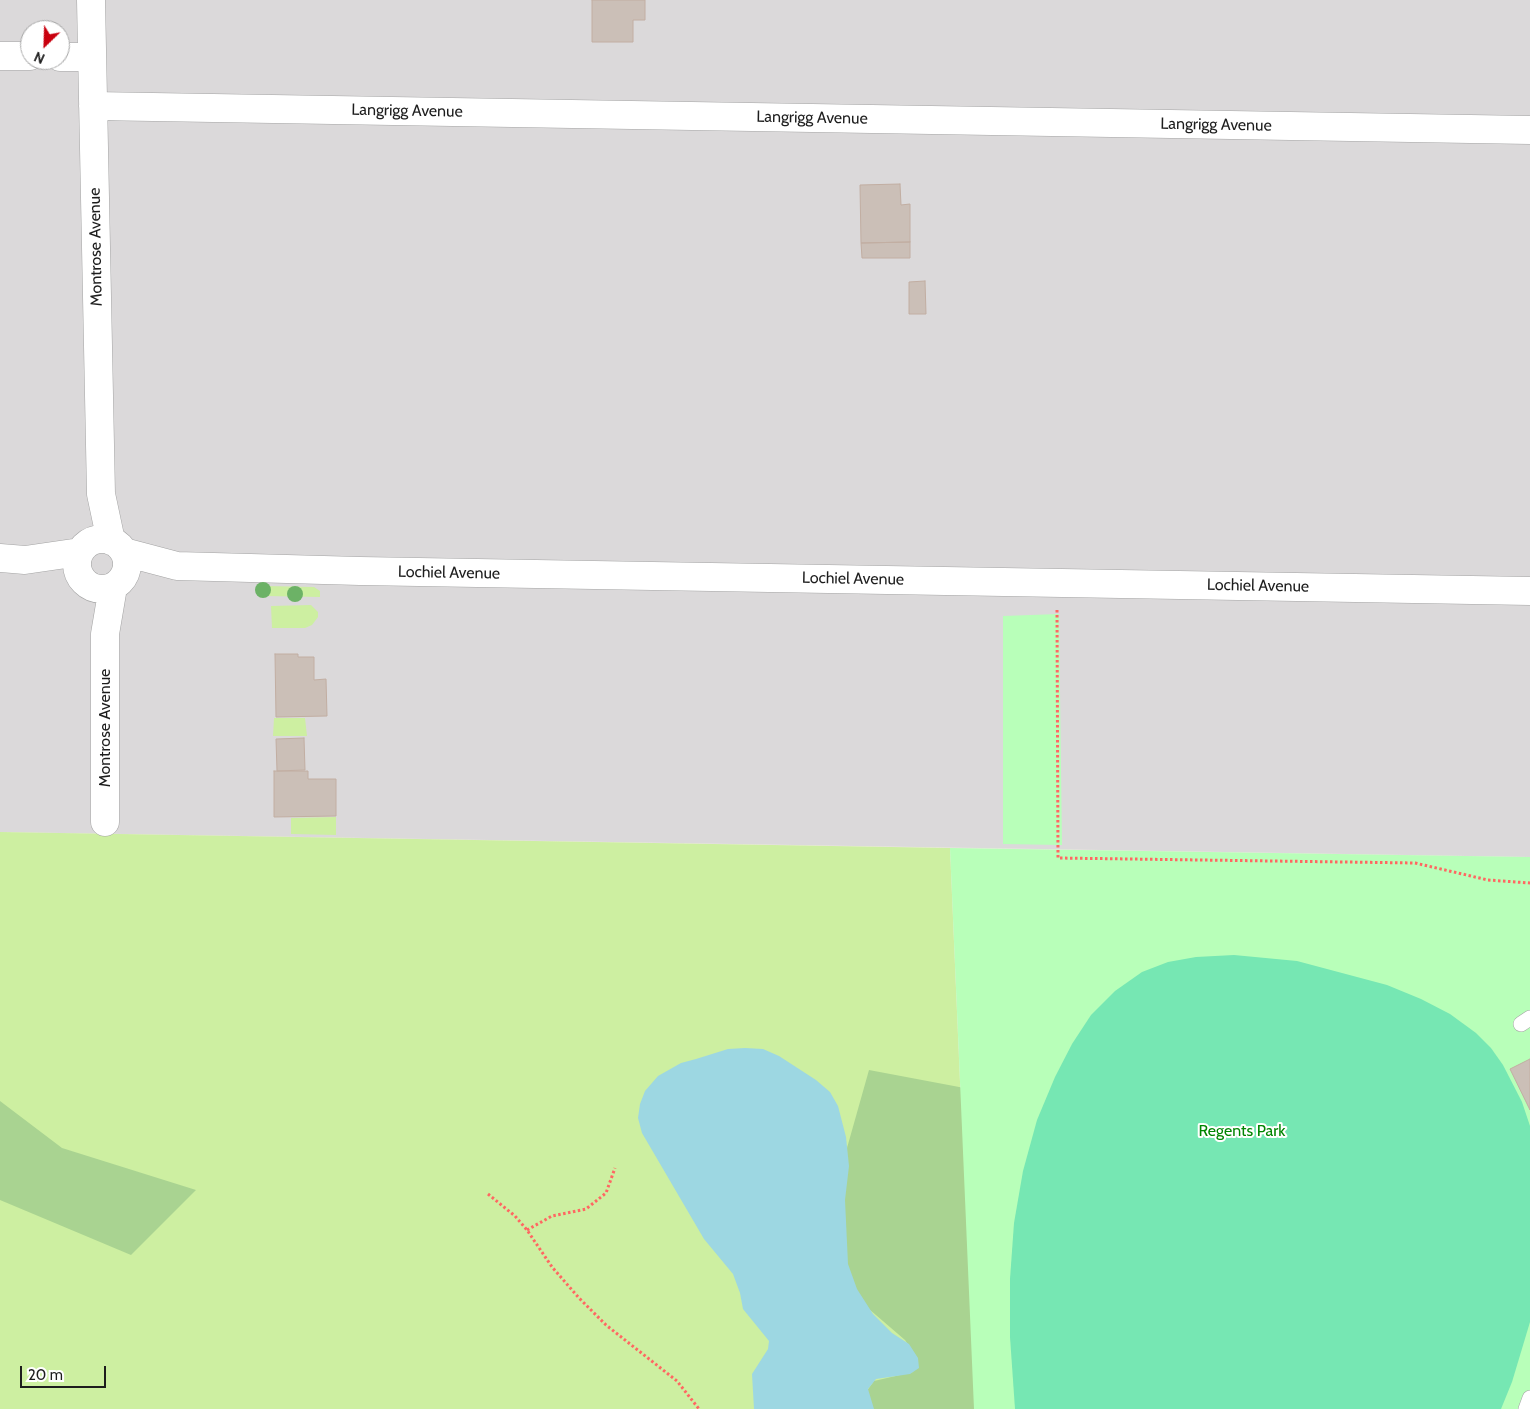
<!DOCTYPE html>
<style>
body{margin:0}
#map{position:relative;width:1530px;height:1409px;overflow:hidden;background:#efeae1;font-family:Cabin,sans-serif}
canvas{display:block}
.north{position:absolute;left:20px;top:20px;width:50px;height:50px;box-sizing:border-box;background:#fff;border:1px solid #a5a5a5;border-radius:50%;rotate:204deg;font-size:14px;font-weight:700;line-height:20px;text-align:center;color:#1d1d1d}
.north::after{content:'';display:block;margin:auto;width:18px;height:22px;background:#c9000e;clip-path:polygon(50% 0,100% 100%,50% 72%,0 100%)}
.scale{position:absolute;left:20px;top:1366px;width:86px;height:22px;box-sizing:border-box;border:2px solid #1d1d1d;border-top:0;padding-left:6px;font-size:15px;line-height:18px;white-space:nowrap;color:#1d1d1d;-webkit-text-stroke:4px #fff;paint-order:stroke}
</style>
<div id="map">
<canvas width="1530" height="1409"></canvas>
<div class="north">N</div>
<div class="scale">20 m</div>
</div>
<script>
const g = document.querySelector('canvas').getContext('2d');
g.lineJoin = 'round';
function fill(path, color) {
  g.fillStyle = color;
  g.fill(path, 'evenodd');
}
function poly(rows) {
  const path = new Path2D();
  for (const r of rows) {
    if (r.length === 3) {
      path.moveTo(r[0] + r[2], r[1]);
      path.arc(r[0], r[1], r[2], 0, 2 * Math.PI);
      continue;
    }
    path.moveTo(r[0], r[1]);
    for (let i = 2; i < r.length; i += 2) path.lineTo(r[i], r[i + 1]);
  }
  return path;
}
function strokePath(path, color, width, dash) {
  g.strokeStyle = color;
  g.lineWidth = width;
  g.lineCap = dash ? 'butt' : 'round';
  g.setLineDash(dash || []);
  g.stroke(path);
}
function write(font, color, halo, rows, align = 'center') {
  g.font = font + ' Cabin,sans-serif';
  g.lineWidth = 4;
  g.setLineDash([]);
  g.textBaseline = 'middle';
  g.strokeStyle = halo;
  g.fillStyle = color;
  for (const [text, x, y, turn = 0] of rows) {
    g.save();
    g.translate(x, y);
    g.rotate((+turn || 0) * Math.PI / 180);
    g.textAlign = isNaN(turn) ? turn : align;
    if (halo) g.strokeText(text, 0, 0);
    g.fillText(text, 0, 0);
    g.restore();
  }
}
fill(poly([
 [0,0,1530,0,1530,857,0,832],
 [30,30,60,30,60,60,30,60]
]), '#dbd9da');
fill(poly([
 [265,586,314,587,320,591,320,597,265,596],
 [311,605,318,612,318,617,312,625,305,628,272,628,271,606],
 [274,718,305,718,307,736,273,736],
 [336,817,336,835,291,834,291,818],
 [0,832,950,848,974,1409,0,1409]
]), '#cdefa1');
fill(poly([
 [869,1070,1044,1103,1015,1409,867,1409,864,1395,874,1381,913,1372,918,1359,905,1340,862,1303,846,1277,838,1233,847,1148],
 [0,1101,62,1148,196,1190,131,1255,0,1200]
]), '#a9d391');
fill(poly([
 [1059,614,1062,845,1003,844,1003,616],
 [950,848,1530,857,1530,1409,974,1409]
]), '#b8ffb9');
fill(poly([
 [1234,955,1297,961,1387,985,1421,999,1450,1014,1476,1033,1491,1048,1503,1065,1522,1102,1530,1126,1530,1322,1512,1382,1501,1409,1015,1409,1010,1337,1010,1279,1014,1223,1023,1171,1037,1120,1055,1077,1072,1044,1091,1015,1115,991,1142,972,1168,962,1196,957]
]), '#76e7b3');
fill(poly([
 [745,1048,763,1049,779,1056,816,1080,830,1092,838,1106,846,1137,849,1166,845,1200,848,1264,857,1289,873,1314,892,1333,909,1344,918,1358,919,1368,910,1374,876,1379,868,1389,874,1409,754,1409,752,1374,768,1349,769,1341,743,1309,740,1293,733,1274,704,1239,642,1133,638,1118,640,1104,645,1091,658,1076,681,1063,696,1059,728,1049]
]), '#9dd7e2');
const building = poly([
 [592,0,645,0,645,20,633,20,633,42,592,42,592,0],
 [900,184,901,205,910,204,910,242,861,243,860,185,900,184],
 [910,242,910,258,862,258,861,243,910,242],
 [925,281,926,314,909,314,909,282,925,281],
 [275,654,298,654,298,657,314,657,314,680,326,679,327,716,276,717,275,654],
 [304,738,305,770,277,771,276,739,304,738],
 [274,771,308,771,308,779,336,779,336,816,274,817,274,771],
 [1530,1059,1530,1110,1510,1069,1530,1059]
]);
fill(building, '#cbbfb7');
strokePath(building, '#c2aea2', 1);
const lane = poly([
 [1521,1024,1530,1018],
 [1526,1409,1530,1398]
]);
const street = poly([
 [91,0,101,494,111,541],
 [0,56,30,56],
 [60,57,92,57],
 [93,106,1530,130],
 [102,564,25],
 [124,552,177,566,360,571,1530,591],
 [0,558,25,560,80,552],
 [105,822,105,634,113,587]
]);
strokePath(lane, '#a4a4a4', 16);
strokePath(street, '#a4a4a4', 29);
strokePath(poly([
 [1057,610,1058,858,1415,863,1488,880,1530,883],
 [488,1194,515,1216,527,1230,552,1267,579,1298,606,1325,677,1381,699,1409],
 [527,1230,552,1216,586,1209,606,1193,615,1168]
]), '#ff6762', 3, [2.5, 2.5]);
strokePath(lane, '#fff', 15);
strokePath(street, '#fff', 28);
g.fillStyle = '#6cb266';
for (const [x, y] of [
 [263,590],
 [295,594]
]) {
  g.beginPath();
  g.arc(x, y, 8, 0, 2 * Math.PI);
  g.fill();
}
write('16px', '#1d1d1d', '#fff', [
 ["Langrigg Avenue",407,111,1],
 ["Langrigg Avenue",812,118,1],
 ["Langrigg Avenue",1216,125,1],
 ["Montrose Avenue",96,247,-91],
 ["Lochiel Avenue",449,573,1],
 ["Lochiel Avenue",853,579,1],
 ["Lochiel Avenue",1258,586,1],
 ["Montrose Avenue",105,728,-90]
]);
write('16px', '#008502', '#fff', [
 ["Regents Park",1242,1131]
]);
</script>
